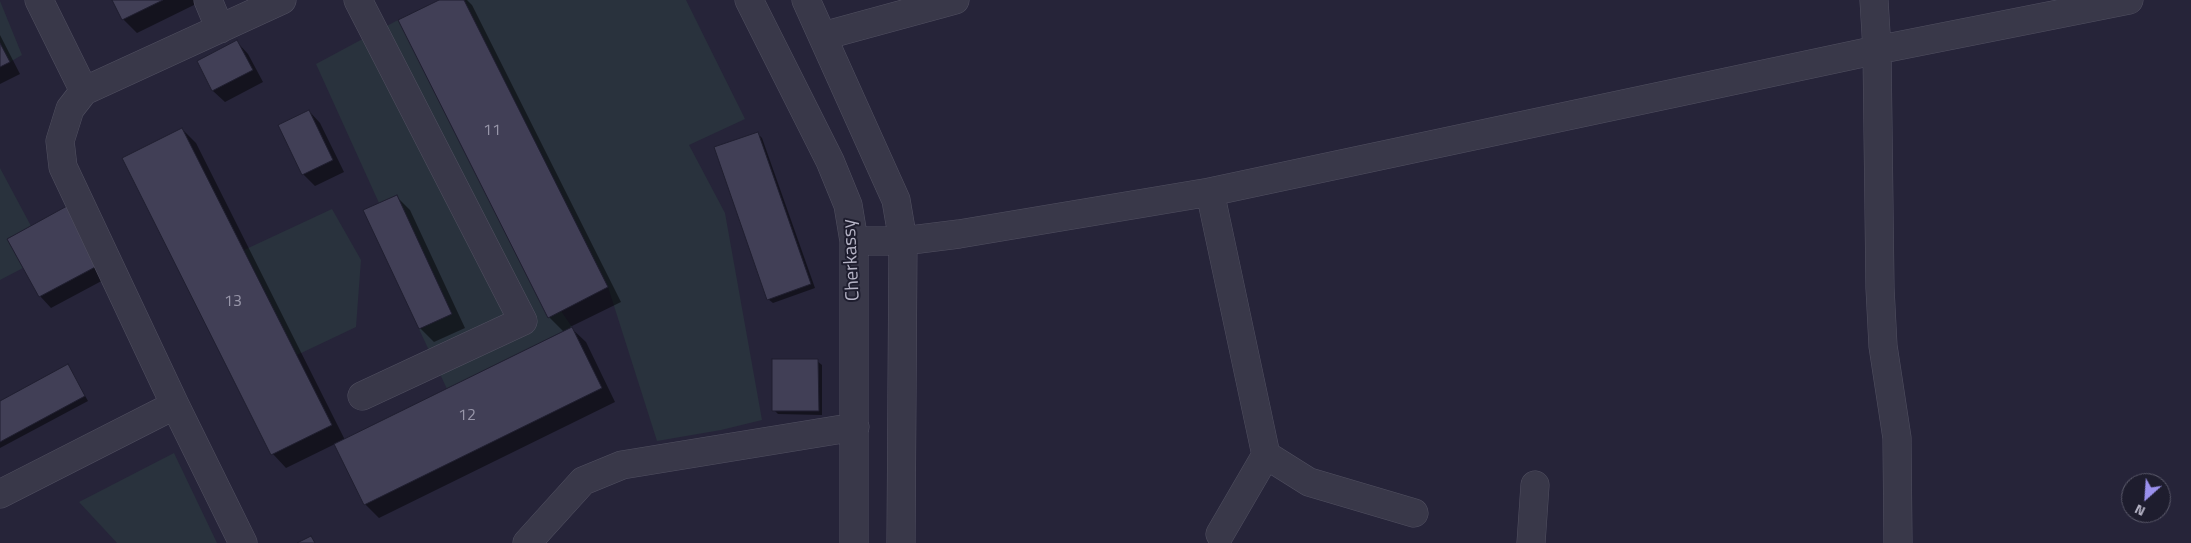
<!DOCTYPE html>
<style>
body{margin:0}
#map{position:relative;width:2191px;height:543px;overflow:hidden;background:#262439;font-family:"Titillium Web",sans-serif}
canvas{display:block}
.north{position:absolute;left:2121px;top:473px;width:50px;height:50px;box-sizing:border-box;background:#1e1d2e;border:1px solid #5a596a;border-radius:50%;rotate:206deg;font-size:14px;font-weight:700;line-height:20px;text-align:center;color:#b5b3c5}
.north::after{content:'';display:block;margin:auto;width:18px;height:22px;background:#9a90ed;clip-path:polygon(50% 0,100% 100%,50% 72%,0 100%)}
</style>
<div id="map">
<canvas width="2191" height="543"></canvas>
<div class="north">N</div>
</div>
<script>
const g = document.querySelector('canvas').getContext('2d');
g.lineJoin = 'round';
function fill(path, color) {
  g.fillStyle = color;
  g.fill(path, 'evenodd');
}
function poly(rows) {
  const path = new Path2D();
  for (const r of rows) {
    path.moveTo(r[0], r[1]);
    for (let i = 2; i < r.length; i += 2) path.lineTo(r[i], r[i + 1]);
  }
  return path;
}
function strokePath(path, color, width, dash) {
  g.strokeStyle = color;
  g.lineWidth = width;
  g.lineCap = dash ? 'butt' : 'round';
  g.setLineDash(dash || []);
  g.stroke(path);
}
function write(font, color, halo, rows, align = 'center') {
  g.font = font + ' "Titillium Web",sans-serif';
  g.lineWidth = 4;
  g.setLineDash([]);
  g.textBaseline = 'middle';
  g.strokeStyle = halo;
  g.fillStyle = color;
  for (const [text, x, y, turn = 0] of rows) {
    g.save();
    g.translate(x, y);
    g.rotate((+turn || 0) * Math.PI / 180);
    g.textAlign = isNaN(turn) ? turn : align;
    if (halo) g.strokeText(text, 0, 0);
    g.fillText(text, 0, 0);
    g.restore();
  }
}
fill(poly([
 [464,0,686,0,745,119,689,145,725,213,762,420,721,430,657,441,608,287],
 [0,1,22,55,10,62,0,43],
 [398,20,548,317,561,311,572,327,447,389,419,329,452,313,397,195,379,203,316,64],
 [0,168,31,226,7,239,23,268,0,280],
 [332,209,361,260,356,327,297,355,244,250],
 [174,453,217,543,117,543,79,502]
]), '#29323d');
fill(poly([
 [114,0,194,0,196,4,137,33,123,19],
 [441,0,467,0,472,5,621,302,570,327,586,342,615,402,379,518,365,504,335,444,286,468,273,454,182,129,196,143,345,440,564,332,549,317],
 [0,35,20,74,0,84],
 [237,42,248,54,263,82,225,102,213,91,198,62],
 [309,111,320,123,344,172,315,186,303,174,280,126],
 [757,133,762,138,815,288,773,303,768,299],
 [396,196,410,210,465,328,434,342,420,328],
 [67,208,109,277,51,308,40,296],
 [817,361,822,365,822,415,778,414,774,410],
 [68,366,88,401,0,448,0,402]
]), '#0007');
const building = poly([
 [112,0,163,0,122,20,112,0],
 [439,0,464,0,608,287,548,318,398,20,439,0],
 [237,40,253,70,212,91,197,61,237,40],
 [0,43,10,62,0,67,0,43],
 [309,110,333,160,302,175,278,125,309,110],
 [182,128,332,425,271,455,122,158,182,128],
 [758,132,811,284,767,300,714,147,758,132],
 [397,195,452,314,419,329,363,210,397,195],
 [67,206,99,265,39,297,7,239,67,206],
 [572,327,602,388,364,505,334,444,572,327],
 [772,359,818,359,819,411,772,411,772,359],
 [68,364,85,396,0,442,0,401,68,364],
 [311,536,315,543,297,543,311,536]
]);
fill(building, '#413f56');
strokePath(building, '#201f30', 1);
const minor = poly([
 [39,0,84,91],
 [208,0,220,29],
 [358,0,523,321,362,396],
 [749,0,830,161,848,205,854,241,854,543],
 [806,0,896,200,903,241,901,543],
 [1874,0,1877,50,1880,288,1883,346,1897,438,1898,543],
 [823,36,955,0],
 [1210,192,1266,455,1309,482,1414,513],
 [854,241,903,241,959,234,1210,192,1877,50,2129,0],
 [175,405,243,543],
 [0,494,175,405,63,167,60,141,70,109,84,91,282,0],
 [1220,534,1266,455],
 [527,543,583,481,622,465,855,427],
 [1531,543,1535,485]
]);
strokePath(minor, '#515061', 29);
strokePath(minor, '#393849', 28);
write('16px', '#9896a9', null, [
 ["11",492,131],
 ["13",233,302],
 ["12",467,416]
]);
write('19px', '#b5b3c5', '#1e1d2e', [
 ["Cherkassy",852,260,-93]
]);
</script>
